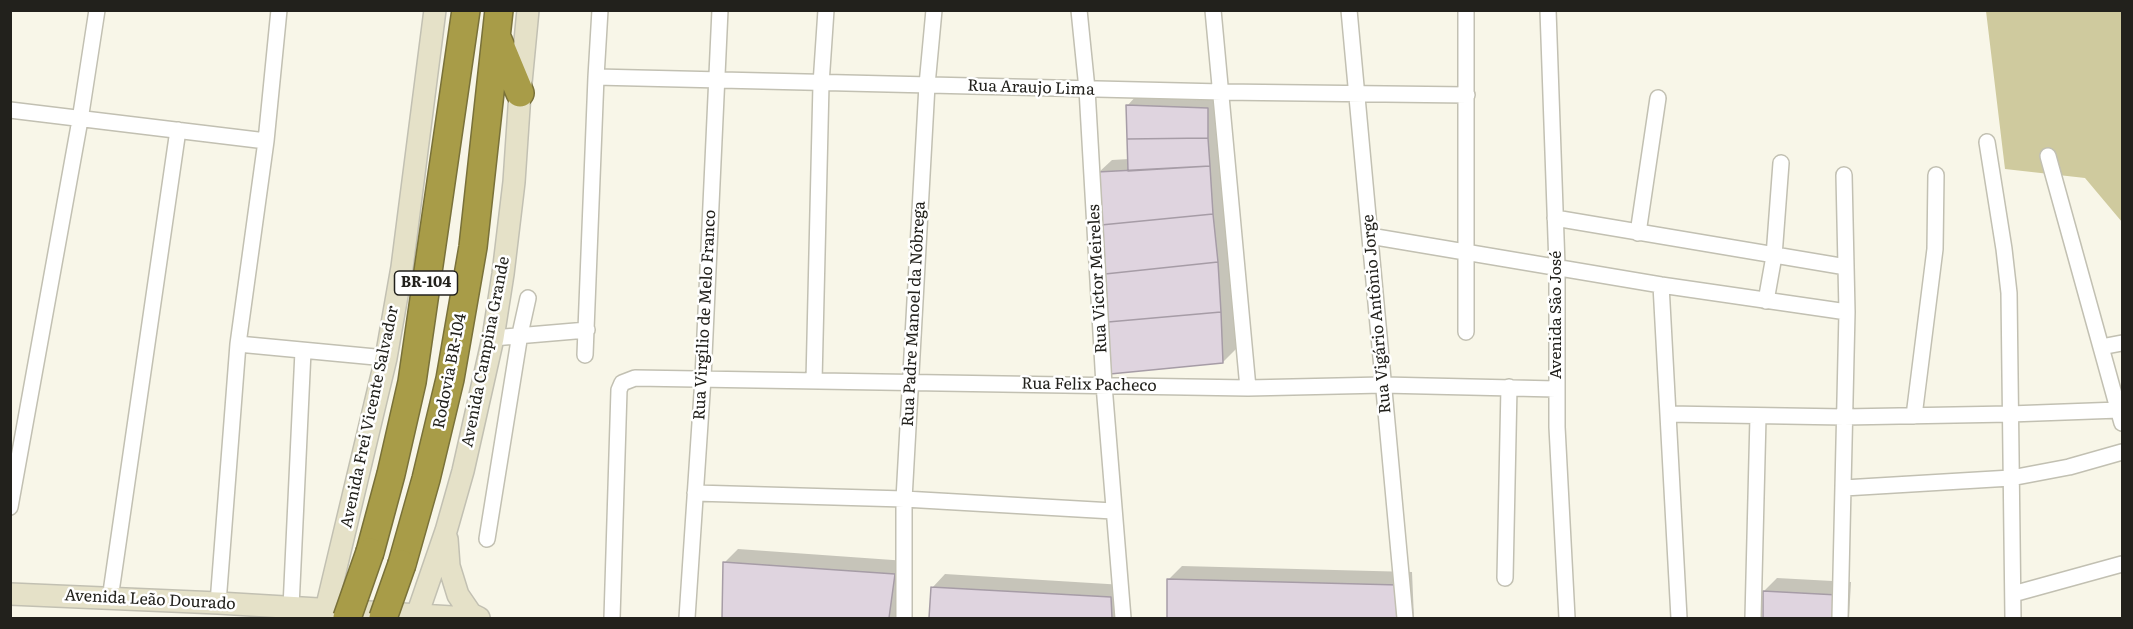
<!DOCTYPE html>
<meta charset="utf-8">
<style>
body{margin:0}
#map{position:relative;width:2133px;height:629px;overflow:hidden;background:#f8f6e8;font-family:Literata,serif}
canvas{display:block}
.frame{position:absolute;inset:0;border:12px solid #22211c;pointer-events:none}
</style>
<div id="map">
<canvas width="2133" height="629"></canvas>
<div class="frame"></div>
</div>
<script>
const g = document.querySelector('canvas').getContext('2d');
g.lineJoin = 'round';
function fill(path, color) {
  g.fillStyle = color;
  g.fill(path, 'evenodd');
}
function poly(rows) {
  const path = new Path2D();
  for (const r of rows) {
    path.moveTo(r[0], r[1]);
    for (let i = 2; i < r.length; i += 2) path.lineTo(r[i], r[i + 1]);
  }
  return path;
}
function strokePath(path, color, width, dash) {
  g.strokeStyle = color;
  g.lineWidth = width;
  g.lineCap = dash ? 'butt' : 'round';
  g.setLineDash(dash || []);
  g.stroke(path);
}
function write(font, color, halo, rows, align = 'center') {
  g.font = font + ' Literata,serif';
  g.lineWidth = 5;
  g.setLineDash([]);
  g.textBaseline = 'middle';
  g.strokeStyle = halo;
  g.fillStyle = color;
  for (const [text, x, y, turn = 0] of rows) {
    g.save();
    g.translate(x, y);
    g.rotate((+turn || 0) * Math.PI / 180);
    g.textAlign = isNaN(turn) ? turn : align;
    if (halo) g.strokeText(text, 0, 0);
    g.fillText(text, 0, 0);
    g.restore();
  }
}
fill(poly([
 [1986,11,2122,11,2122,222,2085,178,2005,169]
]), '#cfca9e');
fill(poly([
 [1137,95,1218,98,1231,247,1236,349,1223,362,1098,173,1112,160,1129,159,1127,106],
 [738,549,907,561,900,618,723,618,724,563],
 [1182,566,1412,572,1414,618,1168,618,1168,580],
 [945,574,1124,585,1125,618,930,618,932,588],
 [1777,578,1851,582,1849,618,1765,618,1764,591]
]), '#0003');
const building = poly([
 [1126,105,1208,108,1208,138,1127,139,1126,105],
 [1208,138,1210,166,1128,171,1127,139,1208,138],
 [1210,166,1213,214,1101,225,1097,172,1210,166],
 [1213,214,1218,262,1105,274,1101,225,1213,214],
 [1218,262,1221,312,1108,322,1105,274,1218,262],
 [1221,312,1223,363,1110,374,1108,322,1221,312],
 [723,562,895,574,889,618,722,618,723,562],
 [1167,579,1399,585,1400,618,1167,618,1167,579],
 [931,587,1111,597,1112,618,929,618,931,587],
 [1763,591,1838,595,1837,618,1763,618,1763,591]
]);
fill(building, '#dfd4df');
strokePath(building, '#a69ca6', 1.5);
const street = poly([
 [1079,10,1087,89,1104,385,1123,618],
 [1213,10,1248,388],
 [1349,10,1405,618],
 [1466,10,1466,332],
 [1548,10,1557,266,1557,427,1567,618],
 [596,77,1222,92,1467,95],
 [10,110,266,141],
 [1987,142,2004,249,2009,293,2013,618],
 [2048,156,2122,423],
 [1555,218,1846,267],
 [1638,233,1658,98],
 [1370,236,1661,285,1847,312],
 [1661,285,1679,618],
 [1766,301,1774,256,1781,163],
 [493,338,587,330],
 [238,344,386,358],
 [2101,347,2122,343],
 [585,355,596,77,600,10],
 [814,381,821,84,826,10],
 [1668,414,1844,417,2010,414,2119,410],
 [1914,416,1935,249,1936,175],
 [1844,488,2011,478,2069,467,2122,452],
 [695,493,904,499,1113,511],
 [10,507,80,120,97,10],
 [487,539,520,334,528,298],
 [1505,578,1509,387],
 [2013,594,2122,564],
 [110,599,178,130],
 [218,603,238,344,266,141,279,10],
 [291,607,303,351],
 [612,618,619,390,622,383,635,378,1248,388,1383,385,1556,389],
 [687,618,703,378,720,10],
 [904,618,904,499,927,85,934,10],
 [1753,618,1758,417],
 [1840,618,1847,312,1844,175]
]);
const secondary = poly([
 [447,539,449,566,458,595,471,614,479,618],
 [10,594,218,603,469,618],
 [324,618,386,358,402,267,435,10],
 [416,618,446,531,463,471,493,338,503,274,514,182,520,93,528,10]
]);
const highway = poly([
 [498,40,520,93],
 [370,552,391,474,412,382,466,10],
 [402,564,426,479,450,379,473,247,499,10]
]);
strokePath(street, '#c2c0b2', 18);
strokePath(secondary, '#c2c0b2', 24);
strokePath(highway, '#797139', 30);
strokePath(street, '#fff', 15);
strokePath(secondary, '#e5e1c8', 21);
strokePath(highway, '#a89c48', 27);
const highwayBridge = poly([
 [347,618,370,552],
 [383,618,402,564]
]);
strokePath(highwayBridge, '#797139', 30, []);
strokePath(highwayBridge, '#a89c48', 27);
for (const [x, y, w] of [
 [426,283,63]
]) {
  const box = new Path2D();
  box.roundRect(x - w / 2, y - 12, w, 24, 4.5);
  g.fillStyle = '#fff';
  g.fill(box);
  strokePath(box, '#22211c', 1.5);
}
write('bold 15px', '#22211c', null, [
 ["BR-104",426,283]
]);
write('16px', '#22211c', '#fff', [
 ["Rua Araujo Lima",1031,88,2],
 ["Rua Victor Meireles",1098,279,-93],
 ["Rua Padre Manoel da Nóbrega",914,314,-87],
 ["Rua Vigário Antônio Jorge",1377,314,-95],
 ["Rua Virgilio de Melo Franco",705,315,-87],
 ["Avenida São José",1556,315,-90],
 ["Avenida Campina Grande",486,352,-79],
 ["Rodovia BR-104",450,371,-79],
 ["Rua Felix Pacheco",1089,385,1],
 ["Avenida Frei Vicente Salvador",370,417,-78],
 ["Avenida Leão Dourado",150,600,3]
]);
</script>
